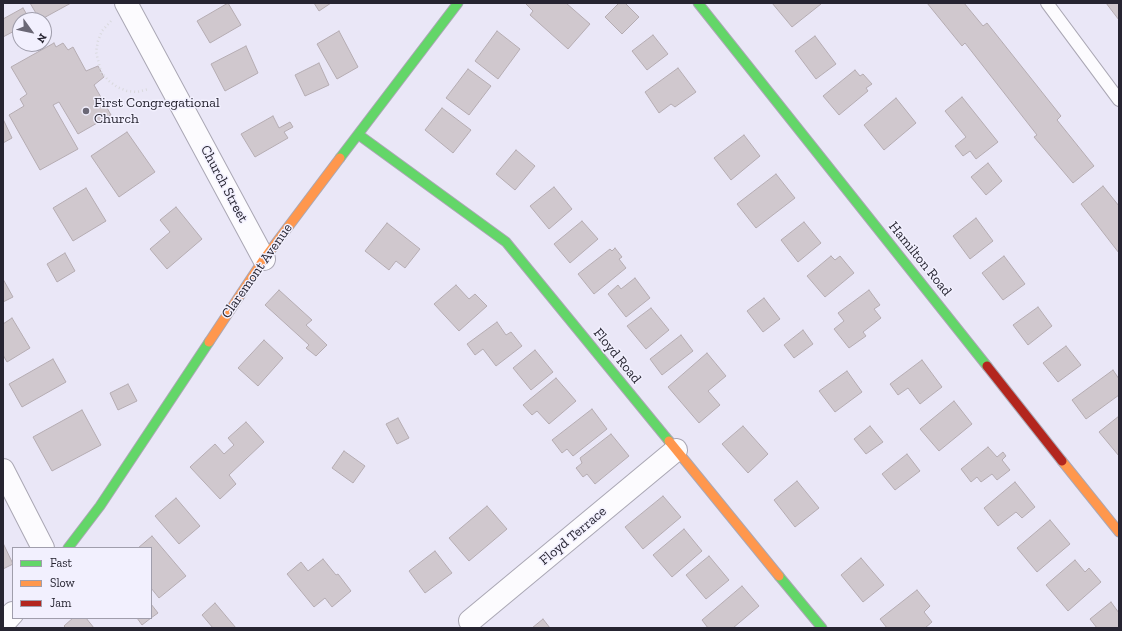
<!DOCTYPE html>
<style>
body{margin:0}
#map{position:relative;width:1122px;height:631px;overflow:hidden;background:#eae7f7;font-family:"Zilla Slab",serif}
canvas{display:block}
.frame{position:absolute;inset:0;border:4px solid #262431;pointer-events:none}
.legend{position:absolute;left:12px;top:547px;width:140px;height:72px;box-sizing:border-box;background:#f2f0fe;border:1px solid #a09eac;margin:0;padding:5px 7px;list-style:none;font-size:12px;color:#262431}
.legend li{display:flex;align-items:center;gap:8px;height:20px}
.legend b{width:20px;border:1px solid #a09eac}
.north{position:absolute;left:12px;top:12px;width:40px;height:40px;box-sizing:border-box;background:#f2f0fe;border:1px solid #a09eac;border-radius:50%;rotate:123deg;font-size:11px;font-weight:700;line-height:16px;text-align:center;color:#262431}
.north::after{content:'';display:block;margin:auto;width:14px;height:18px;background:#6b6876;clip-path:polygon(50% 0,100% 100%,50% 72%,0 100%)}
</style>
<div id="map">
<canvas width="1122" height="631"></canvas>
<div class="frame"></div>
<ul class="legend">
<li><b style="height:5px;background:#63d668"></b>Fast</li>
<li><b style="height:5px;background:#ff974d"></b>Slow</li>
<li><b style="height:5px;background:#b3261e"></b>Jam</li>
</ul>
<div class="north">N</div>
</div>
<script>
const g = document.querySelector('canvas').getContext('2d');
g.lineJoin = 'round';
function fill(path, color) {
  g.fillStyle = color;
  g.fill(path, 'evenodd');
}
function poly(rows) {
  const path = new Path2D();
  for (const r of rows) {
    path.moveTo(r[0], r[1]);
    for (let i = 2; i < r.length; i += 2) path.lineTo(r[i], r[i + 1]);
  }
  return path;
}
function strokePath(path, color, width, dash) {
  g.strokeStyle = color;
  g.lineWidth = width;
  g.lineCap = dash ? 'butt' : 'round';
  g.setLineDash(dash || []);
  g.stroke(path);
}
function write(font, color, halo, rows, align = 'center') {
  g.font = font + ' "Zilla Slab",serif';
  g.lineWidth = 3;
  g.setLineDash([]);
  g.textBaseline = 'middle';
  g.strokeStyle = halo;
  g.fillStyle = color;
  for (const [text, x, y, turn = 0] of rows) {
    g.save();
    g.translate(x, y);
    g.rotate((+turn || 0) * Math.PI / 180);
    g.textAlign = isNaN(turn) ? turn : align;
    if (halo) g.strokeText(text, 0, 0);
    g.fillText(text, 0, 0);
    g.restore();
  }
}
const building = poly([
 [30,3,71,3,40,20,30,3],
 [228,3,241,25,210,43,197,21,228,3],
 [314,3,331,3,319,11,314,3],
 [525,3,566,3,590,24,568,49,530,15,533,11,525,3],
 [619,3,625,3,639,17,622,34,605,17,619,3],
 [772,3,820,3,821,4,792,27,772,3],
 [927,3,964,3,983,26,987,23,1061,116,1057,120,1094,166,1073,183,1034,137,1037,135,965,43,962,46,927,3],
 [1106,3,1119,3,1119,20,1106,3],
 [23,8,30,20,20,20,20,28,3,37,3,19,23,8],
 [339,31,358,67,337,79,317,44,339,31],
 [497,31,520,49,498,79,475,61,497,31],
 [653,35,668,54,647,70,632,51,653,35],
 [815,36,836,64,816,79,795,51,815,36],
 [54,43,56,47,63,43,68,50,73,47,86,71,98,66,104,77,94,85,111,115,78,134,59,102,53,105,78,149,40,170,9,115,24,106,20,99,27,94,11,67,54,43],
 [246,46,258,73,225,91,211,64,246,46],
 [319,63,329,85,305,96,295,75,319,63],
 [678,68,696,92,675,107,671,104,659,113,645,92,678,68],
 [468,69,491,86,469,115,446,98,468,69],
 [855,70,860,76,863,74,872,84,866,88,868,91,839,115,823,96,855,70],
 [962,97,998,142,976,159,970,151,963,156,955,146,966,137,945,111,962,97],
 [896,98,916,123,884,150,864,125,896,98],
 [442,108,471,130,453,153,425,130,442,108],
 [273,116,279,128,290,122,293,127,284,132,288,138,255,157,241,134,273,116],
 [3,119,12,138,3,143,3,119],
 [127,132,155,172,119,197,91,156,127,132],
 [744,135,760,156,731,180,714,158,744,135],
 [516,150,535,166,515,190,496,174,516,150],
 [988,163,1002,181,986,195,971,177,988,163],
 [776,174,795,198,756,228,737,204,776,174],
 [1103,186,1119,206,1119,253,1081,204,1103,186],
 [554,187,572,209,549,229,530,206,554,187],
 [86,188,106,221,73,241,53,208,86,188],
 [176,207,202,239,167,269,150,249,170,232,160,220,176,207],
 [976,218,993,241,970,259,953,236,976,218],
 [582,221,598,239,570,263,554,244,582,221],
 [804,222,821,243,798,262,781,240,804,222],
 [387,223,420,249,405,268,396,261,389,270,365,251,387,223],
 [615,248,622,257,619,259,626,268,594,294,578,274,610,249,612,251,615,248],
 [65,253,75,271,57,282,47,264,65,253],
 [831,256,835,260,840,256,854,273,825,297,807,276,831,256],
 [1004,256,1025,284,1003,300,982,273,1004,256],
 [635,278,650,298,626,317,608,294,618,285,621,289,635,278],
 [3,279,13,297,3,302,3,279],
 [456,285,469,299,475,294,487,306,459,331,434,304,456,285],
 [279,290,312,320,306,325,327,345,316,356,306,348,309,345,265,305,279,290],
 [869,290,880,305,874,309,881,318,863,332,866,336,849,348,834,329,844,321,838,313,869,290],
 [764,298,780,319,763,332,747,311,764,298],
 [1038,307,1052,326,1028,345,1013,325,1038,307],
 [651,308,669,330,646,349,627,326,651,308],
 [12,318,30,348,7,362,3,355,3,324,12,318],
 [497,322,506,335,511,332,522,346,496,366,483,349,475,355,467,344,497,322],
 [803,330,813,344,794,358,784,345,803,330],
 [681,335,693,351,662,375,650,359,681,335],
 [264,340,283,358,258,386,238,368,264,340],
 [1066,346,1081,365,1058,382,1043,363,1066,346],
 [535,350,553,372,531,390,513,368,535,350],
 [707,353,726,376,708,391,720,405,699,423,668,387,707,353],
 [53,359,66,382,22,407,9,384,53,359],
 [922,360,942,387,920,404,908,388,898,395,890,384,922,360],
 [1113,370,1119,379,1119,395,1086,419,1072,400,1113,370],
 [847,371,862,392,835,412,819,391,847,371],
 [556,378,576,401,549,424,537,411,532,415,523,405,556,378],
 [128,384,137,401,118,410,110,393,128,384],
 [954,401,972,424,939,451,920,429,954,401],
 [592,409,607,429,573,456,567,449,562,453,552,440,592,409],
 [82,410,101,445,52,471,33,437,82,410],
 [1119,416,1119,456,1099,432,1119,416],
 [398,418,409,438,397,444,386,424,398,418],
 [246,422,264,442,229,475,236,484,220,499,190,467,215,444,224,454,234,445,228,438,246,422],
 [743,426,768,454,748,473,722,444,743,426],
 [870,426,883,442,866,454,854,439,870,426],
 [611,434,629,456,595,484,587,474,583,477,576,468,582,463,580,458,611,434],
 [988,447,997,457,1003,452,1006,456,1002,460,1010,470,997,480,992,474,981,482,977,477,971,482,961,469,988,447],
 [344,451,365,466,353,483,332,468,344,451],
 [907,454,920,471,895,490,882,474,907,454],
 [797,481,819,508,795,527,774,500,797,481],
 [1015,482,1035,507,1022,518,1016,512,998,526,984,508,1015,482],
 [663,496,681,517,643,549,625,527,663,496],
 [176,498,200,526,179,544,155,516,176,498],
 [487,506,507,529,469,561,449,538,487,506],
 [1050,520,1070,544,1037,572,1017,548,1050,520],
 [684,529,702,551,672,577,653,555,684,529],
 [152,536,186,576,159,598,151,588,151,548,138,548,152,536],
 [3,543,13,564,3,569,3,543],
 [435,551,452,573,425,593,409,571,435,551],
 [709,556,729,580,706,599,686,575,709,556],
 [861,558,884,585,863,602,841,575,861,558],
 [323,559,336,575,338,574,351,591,332,607,325,598,314,607,287,574,301,562,308,571,323,559],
 [1075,560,1085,572,1089,568,1101,582,1068,611,1046,585,1075,560],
 [742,586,759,606,733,628,708,628,702,620,742,586],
 [917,590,930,606,924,612,932,622,925,628,887,628,880,619,917,590],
 [1111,602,1119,613,1119,628,1097,628,1090,619,1111,602],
 [215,603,236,628,213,628,202,615,215,603],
 [151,604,158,613,151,618,151,604],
 [73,618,86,618,94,628,66,628,64,626,73,618],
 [137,618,151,618,142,625,137,618],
 [543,619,550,628,532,628,543,619]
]);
fill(building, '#d0c8ce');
strokePath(building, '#b5acb2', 1);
const lane = poly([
 [1047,3,1119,100]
]);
const street = poly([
 [126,3,264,259],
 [3,470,43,548],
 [470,621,676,450],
 [3,624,13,613]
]);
const fast = poly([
 [698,3,987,366],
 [359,135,506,242,669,441],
 [340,158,458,3],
 [68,548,100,506,209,342],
 [779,576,822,628]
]);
const slow = poly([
 [209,342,264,259,340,158],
 [669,441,779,576],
 [1062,461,1119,532]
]);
const jam = poly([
 [987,366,1062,461]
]);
strokePath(lane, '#aaa7b4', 14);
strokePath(street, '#aaa7b4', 24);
strokePath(fast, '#aaa7b4', 11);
strokePath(slow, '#aaa7b4', 11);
strokePath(jam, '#aaa7b4', 11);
strokePath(poly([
 [111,21,102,31,98,41,96,52,101,72,109,81,117,87,127,91,137,92,149,89]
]), '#d9d9dd', 2.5, [1, 3]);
strokePath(lane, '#fcfbfe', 12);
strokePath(street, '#fcfbfe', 22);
strokePath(fast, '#63d668', 9);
strokePath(slow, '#ff974d', 9);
strokePath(jam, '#b3261e', 9);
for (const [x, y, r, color] of [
 [86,111,4,"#6b6876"]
]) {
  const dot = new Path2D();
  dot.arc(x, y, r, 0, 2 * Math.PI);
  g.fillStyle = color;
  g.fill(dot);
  strokePath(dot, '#f2f0fe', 1.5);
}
write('14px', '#262431', '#f2f0fe', [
 ["First Congregational",94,103],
 ["Church",94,119]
], 'left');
write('14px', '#262431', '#f2f0fe', [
 ["Church Street",224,184,62],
 ["Hamilton Road",920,259,51],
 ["Claremont Avenue",257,271,-55],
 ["Floyd Road",617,356,51],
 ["Floyd Terrace",573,536,-40]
]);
</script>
